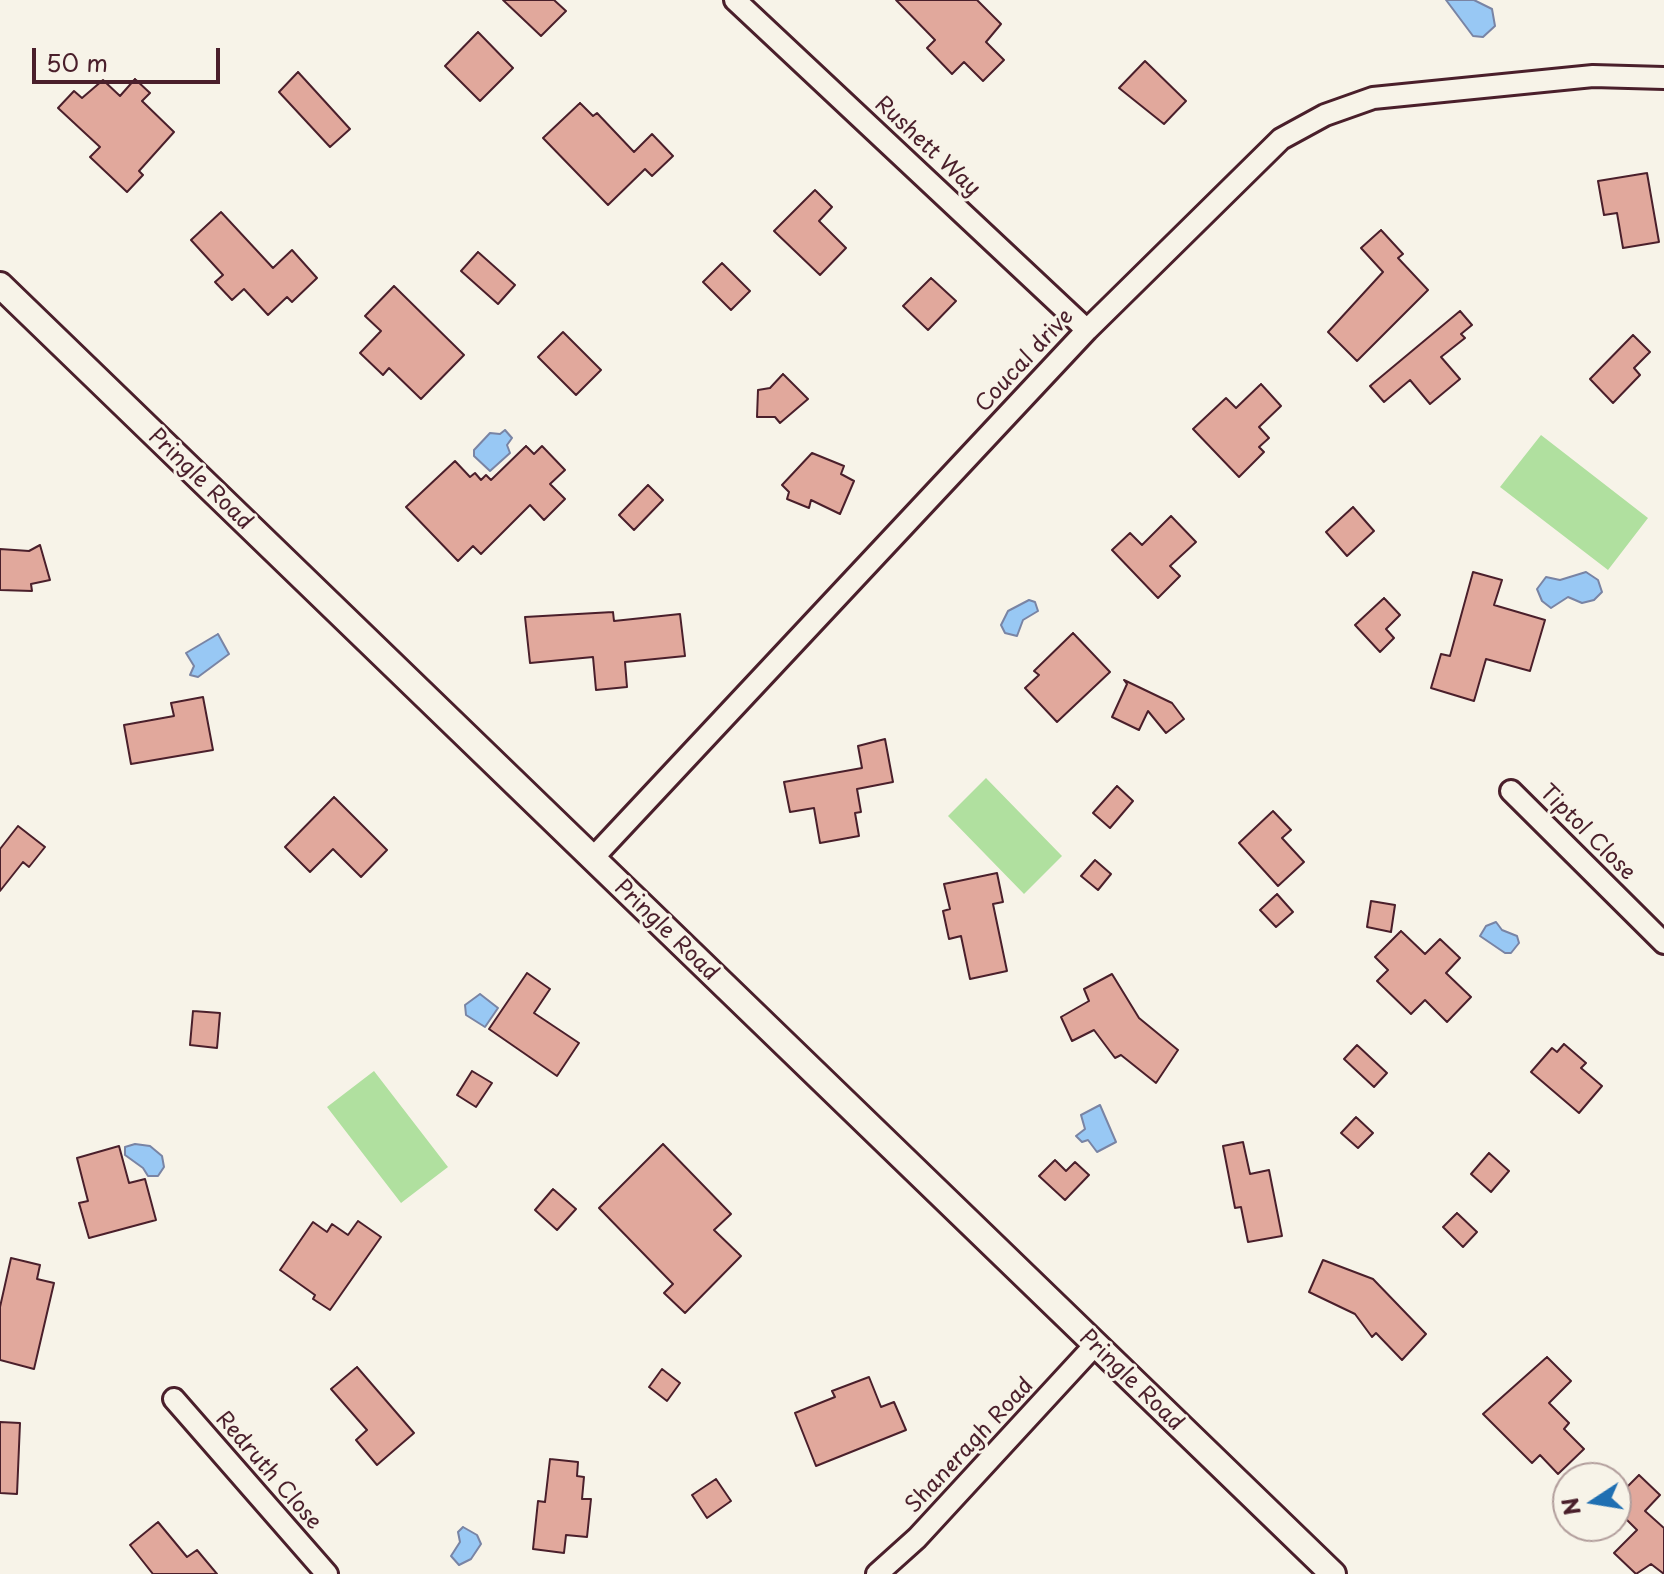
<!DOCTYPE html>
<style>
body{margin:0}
#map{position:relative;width:1664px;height:1574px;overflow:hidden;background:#f7f3e8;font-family:"Playpen Sans",sans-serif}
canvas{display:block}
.north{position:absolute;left:1552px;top:1462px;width:80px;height:80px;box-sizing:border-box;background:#f7f3e8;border:2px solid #b29e9c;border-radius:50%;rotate:258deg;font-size:22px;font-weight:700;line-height:32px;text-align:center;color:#4a1f2b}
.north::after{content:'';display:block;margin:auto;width:28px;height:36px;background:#1f6fb2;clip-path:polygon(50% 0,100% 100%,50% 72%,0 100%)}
.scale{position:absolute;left:32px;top:48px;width:188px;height:36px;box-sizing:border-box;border:4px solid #4a1f2b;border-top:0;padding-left:10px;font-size:24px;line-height:28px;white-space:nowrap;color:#4a1f2b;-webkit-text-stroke:6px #f7f3e8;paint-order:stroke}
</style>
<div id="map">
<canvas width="1664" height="1574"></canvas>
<div class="north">N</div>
<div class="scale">50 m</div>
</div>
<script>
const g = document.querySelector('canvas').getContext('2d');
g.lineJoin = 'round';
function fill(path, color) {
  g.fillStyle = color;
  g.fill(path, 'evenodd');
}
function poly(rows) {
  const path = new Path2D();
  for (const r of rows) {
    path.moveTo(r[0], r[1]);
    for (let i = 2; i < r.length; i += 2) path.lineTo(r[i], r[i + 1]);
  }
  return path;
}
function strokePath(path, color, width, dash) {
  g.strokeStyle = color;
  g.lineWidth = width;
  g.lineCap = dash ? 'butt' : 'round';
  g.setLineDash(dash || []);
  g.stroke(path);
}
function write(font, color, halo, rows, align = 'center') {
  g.font = font + ' "Playpen Sans",sans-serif';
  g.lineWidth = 6;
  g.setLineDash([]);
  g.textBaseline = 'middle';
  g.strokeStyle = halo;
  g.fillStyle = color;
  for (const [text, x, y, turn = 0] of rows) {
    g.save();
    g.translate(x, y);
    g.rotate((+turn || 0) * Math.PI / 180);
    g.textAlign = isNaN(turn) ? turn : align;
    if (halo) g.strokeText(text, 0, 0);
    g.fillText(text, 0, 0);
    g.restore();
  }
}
fill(poly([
 [1541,435,1648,518,1608,570,1500,487],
 [986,778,1062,856,1024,894,948,816],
 [374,1071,448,1167,401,1203,327,1107]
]), '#b0e09f');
const water = poly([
 [1446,0,1474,0,1492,9,1495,26,1483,37,1473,36,1446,0],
 [505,430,512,438,507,445,510,453,490,471,474,456,474,450,490,433,500,434,505,430],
 [1586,572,1598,580,1602,592,1594,600,1582,603,1568,597,1551,608,1542,601,1537,589,1546,577,1560,580,1586,572],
 [1029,600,1035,602,1038,611,1023,620,1017,636,1005,633,1001,625,1008,611,1029,600],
 [218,634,229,654,198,677,190,675,194,666,186,653,218,634],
 [1496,922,1502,930,1517,936,1519,943,1511,953,1505,953,1480,936,1486,926,1496,922],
 [480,994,498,1008,485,1027,466,1015,465,1005,480,994],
 [1100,1105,1116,1142,1097,1152,1088,1140,1082,1142,1076,1136,1085,1129,1081,1115,1100,1105],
 [135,1144,150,1146,162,1156,164,1167,158,1176,148,1176,143,1168,125,1155,125,1147,135,1144],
 [463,1527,477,1535,481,1544,471,1559,459,1565,451,1556,460,1542,458,1532,463,1527]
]);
fill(water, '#98c8f4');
strokePath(water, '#7984a4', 2);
const building = poly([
 [503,0,554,0,566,11,541,36,503,0],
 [896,0,977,0,1001,24,986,42,1004,60,983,81,964,62,952,74,927,48,935,40,896,0],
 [478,32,513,68,480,101,445,66,478,32],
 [1145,61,1186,101,1164,124,1119,88,1145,61],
 [298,72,350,129,330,147,279,92,298,72],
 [135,79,150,93,142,101,174,132,139,171,143,175,127,192,90,157,100,147,58,108,74,91,82,98,103,80,120,96,135,79],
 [580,103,593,116,597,113,634,152,652,134,673,156,652,176,645,169,608,205,543,138,580,103],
 [1647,173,1659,242,1623,248,1617,213,1604,215,1598,181,1647,173],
 [815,190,832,207,819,221,846,248,820,275,774,231,815,190],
 [221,212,273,268,292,250,317,278,292,302,287,297,268,315,244,289,232,300,215,282,223,275,191,240,221,212],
 [1381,230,1403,254,1398,258,1428,290,1357,361,1328,332,1383,272,1361,248,1381,230],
 [478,252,515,285,498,304,461,271,478,252],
 [722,263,750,291,731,310,703,282,722,263],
 [931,278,956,301,928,330,903,306,931,278],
 [394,286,464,355,421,399,389,368,383,375,360,353,381,331,365,316,394,286],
 [1460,311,1472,325,1461,334,1465,338,1441,357,1460,379,1430,404,1410,380,1384,402,1370,386,1460,311],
 [563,332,601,370,576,395,538,357,563,332],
 [1633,335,1650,352,1634,368,1640,375,1613,403,1590,379,1633,335],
 [783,374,808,399,780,423,775,417,757,417,758,390,770,388,783,374],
 [1261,384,1281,406,1259,427,1269,438,1259,447,1264,452,1239,477,1193,429,1226,398,1236,408,1261,384],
 [526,446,534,454,542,446,565,470,550,484,565,499,544,520,530,505,481,554,473,546,458,561,406,507,455,461,470,477,475,473,481,480,486,475,491,480,526,446],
 [812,453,844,466,841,474,854,481,840,514,811,500,809,508,787,499,789,492,782,485,812,453],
 [648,485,663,500,634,530,619,515,648,485],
 [1353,507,1374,531,1347,556,1326,532,1353,507],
 [1171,516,1196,542,1170,566,1180,576,1158,598,1112,550,1130,533,1142,545,1171,516],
 [40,545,50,580,31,584,32,591,0,590,0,549,29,551,40,545],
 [1473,572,1502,580,1494,605,1545,620,1530,671,1486,659,1474,701,1431,688,1441,654,1450,656,1473,572],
 [1384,598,1400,615,1386,629,1394,638,1380,652,1355,625,1384,598],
 [613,612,614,621,680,614,685,656,625,662,627,687,596,690,593,657,530,663,525,617,613,612],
 [1073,633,1110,672,1057,722,1025,688,1039,675,1034,671,1073,633],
 [1124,680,1172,703,1184,719,1166,733,1148,711,1139,730,1112,717,1127,684,1124,680],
 [203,697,213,750,131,764,124,725,174,716,171,703,203,697],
 [885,739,893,782,857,789,861,812,855,813,859,836,820,843,814,808,790,812,784,782,862,768,858,746,885,739],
 [1117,786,1133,801,1110,828,1093,813,1117,786],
 [334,797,387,850,361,877,333,849,310,872,285,847,334,797],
 [1273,811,1291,830,1282,838,1304,862,1278,886,1239,843,1273,811],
 [18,826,45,847,29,867,23,862,0,891,0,849,18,826],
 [1095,860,1111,874,1098,890,1081,876,1095,860],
 [997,873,1003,902,993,904,1007,971,970,979,961,936,949,939,943,911,950,909,944,884,997,873],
 [1277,894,1293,912,1276,927,1260,910,1277,894],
 [1371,901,1395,905,1391,932,1367,927,1371,901],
 [1401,931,1425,954,1440,939,1460,958,1446,973,1471,997,1447,1022,1425,1000,1411,1014,1377,981,1388,970,1375,957,1401,931],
 [527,973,550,989,534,1013,579,1043,557,1076,489,1029,527,973],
 [1112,974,1139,1018,1178,1050,1156,1083,1121,1055,1115,1058,1094,1030,1072,1041,1061,1017,1089,1001,1084,989,1112,974],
 [193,1011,220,1013,217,1048,190,1045,193,1011],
 [1564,1044,1586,1063,1581,1068,1602,1086,1579,1113,1531,1072,1552,1048,1557,1052,1564,1044],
 [1357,1045,1387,1073,1374,1087,1344,1059,1357,1045],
 [472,1071,492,1083,476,1107,457,1095,472,1071],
 [1356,1117,1373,1133,1358,1148,1341,1133,1356,1117],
 [1243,1142,1250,1174,1269,1170,1282,1236,1248,1242,1241,1207,1235,1208,1223,1146,1243,1142],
 [663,1144,731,1214,714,1230,741,1256,685,1313,664,1293,673,1284,599,1208,663,1144],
 [119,1146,129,1183,145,1179,156,1220,89,1238,79,1203,88,1201,77,1158,119,1146],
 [1489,1153,1509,1171,1491,1192,1471,1174,1489,1153],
 [1055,1160,1066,1171,1075,1162,1089,1175,1065,1200,1039,1176,1055,1160],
 [553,1189,576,1209,557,1230,535,1210,553,1189],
 [1457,1213,1477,1232,1463,1247,1443,1227,1457,1213],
 [358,1221,381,1237,330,1310,313,1299,315,1295,280,1270,313,1222,327,1232,332,1224,348,1235,358,1221],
 [11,1258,40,1265,37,1279,54,1283,34,1369,0,1360,0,1307,11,1258],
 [1323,1260,1373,1279,1426,1334,1402,1360,1376,1333,1372,1337,1355,1314,1309,1292,1323,1260],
 [1547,1357,1571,1381,1549,1403,1569,1423,1564,1429,1584,1449,1558,1474,1540,1455,1532,1463,1483,1414,1547,1357],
 [357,1367,414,1433,377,1465,356,1440,367,1430,331,1389,357,1367],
 [662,1369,680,1383,667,1401,649,1387,662,1369],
 [869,1377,881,1407,894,1402,906,1430,816,1466,795,1413,835,1397,832,1391,869,1377],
 [0,1422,20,1423,17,1494,0,1493,0,1422],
 [550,1459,578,1462,577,1476,584,1477,582,1499,591,1499,587,1537,566,1535,564,1553,533,1549,538,1501,545,1502,550,1459],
 [1639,1475,1660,1495,1645,1511,1664,1528,1664,1574,1651,1564,1636,1574,1614,1553,1637,1530,1616,1509,1616,1485,1623,1491,1639,1475],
 [716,1479,731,1501,707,1518,692,1495,716,1479],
 [158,1522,187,1557,197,1550,217,1574,153,1574,130,1545,158,1522]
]);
fill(building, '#e1a89c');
strokePath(building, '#4a1f2b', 2);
const minor = poly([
 [735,0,1087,330],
 [1511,791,1664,943],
 [592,859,1087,330,1281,139,1325,115,1373,98,1593,76,1664,78],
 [174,1399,327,1574],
 [877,1574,917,1538,1094,1346]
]);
const tertiary = poly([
 [0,285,1333,1574]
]);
strokePath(minor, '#4a1f2b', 26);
strokePath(tertiary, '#4a1f2b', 30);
strokePath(minor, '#f7f3e8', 20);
strokePath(tertiary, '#f7f3e8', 24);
write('22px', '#4a1f2b', '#f7f3e8', [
 ["Rushett Way",927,147,43],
 ["Coucal drive",1025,361,-47],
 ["Pringle Road",200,480,44],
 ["Tiptol Close",1587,833,45],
 ["Pringle Road",666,931,44],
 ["Pringle Road",1131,1381,44],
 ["Shaneragh Road",970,1446,-47],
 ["Redruth Close",268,1471,49]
]);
</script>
